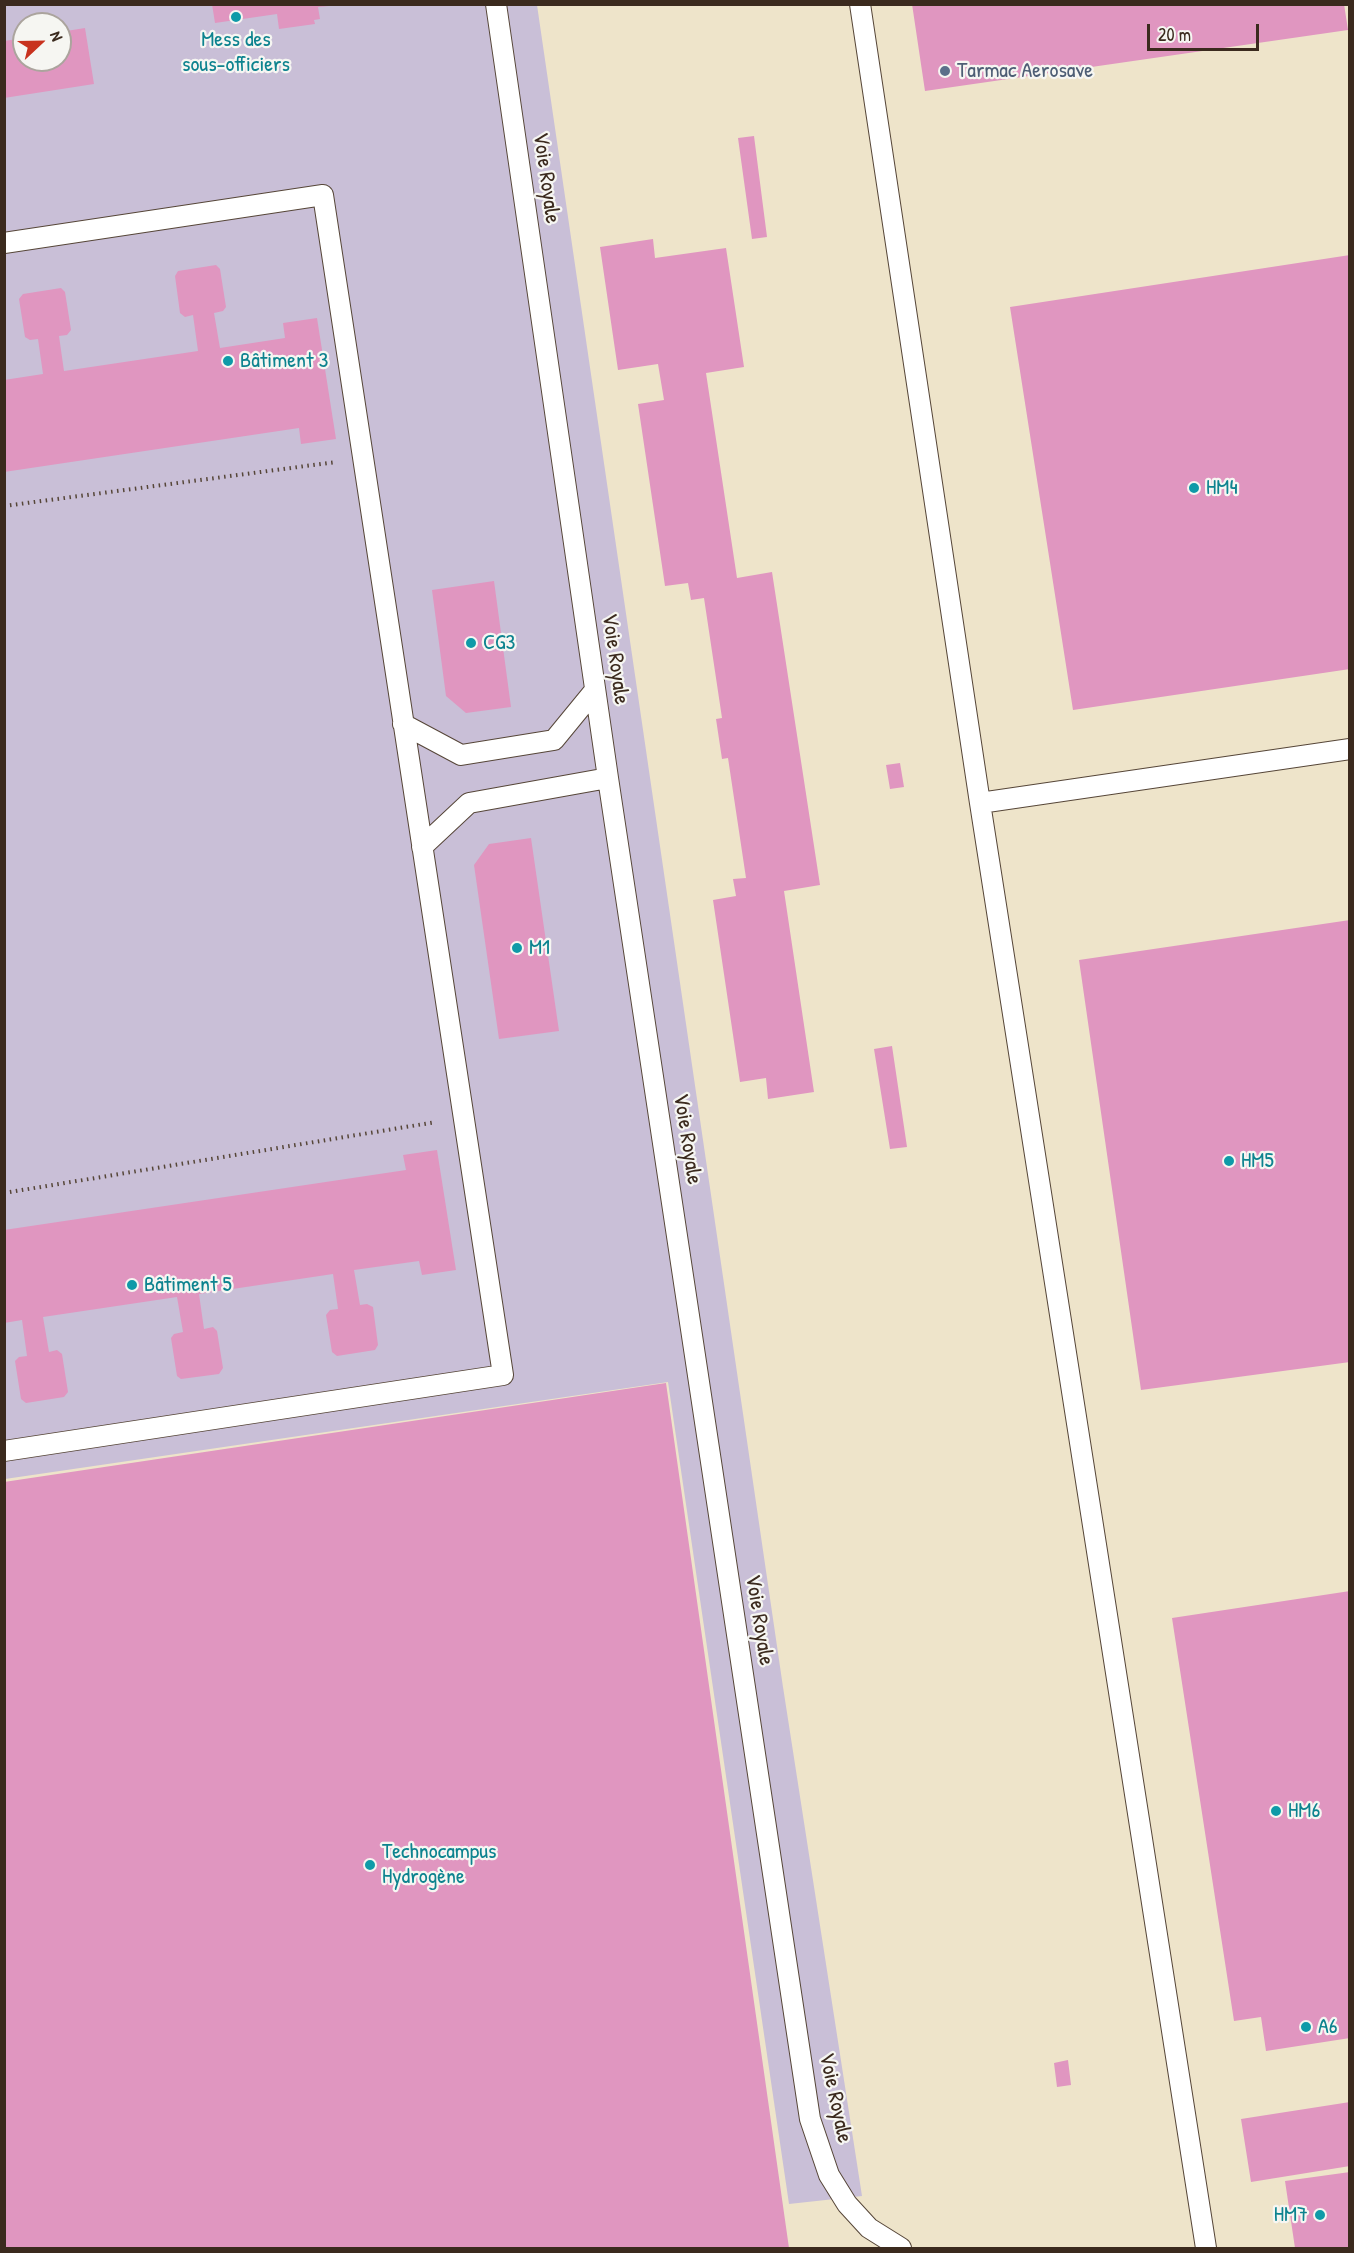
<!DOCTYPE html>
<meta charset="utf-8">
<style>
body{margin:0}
#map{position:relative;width:1354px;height:2253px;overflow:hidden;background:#eee4ca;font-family:"Patrick Hand",sans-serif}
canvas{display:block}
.frame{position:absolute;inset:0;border:6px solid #3b2a1e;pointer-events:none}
.north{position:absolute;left:12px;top:12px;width:60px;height:60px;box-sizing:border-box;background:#f6f6f2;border:2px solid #aba49d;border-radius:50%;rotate:68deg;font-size:16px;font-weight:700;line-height:24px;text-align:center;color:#3b2a1e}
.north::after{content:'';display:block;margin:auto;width:21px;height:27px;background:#c8321e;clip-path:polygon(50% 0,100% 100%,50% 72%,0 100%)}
.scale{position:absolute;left:1147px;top:24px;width:112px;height:27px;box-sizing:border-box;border:3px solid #3b2a1e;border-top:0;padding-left:8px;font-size:18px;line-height:21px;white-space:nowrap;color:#3b2a1e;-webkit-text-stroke:4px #f6f6f2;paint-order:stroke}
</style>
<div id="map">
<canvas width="1354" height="2253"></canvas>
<div class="frame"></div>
<div class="north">N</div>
<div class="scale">20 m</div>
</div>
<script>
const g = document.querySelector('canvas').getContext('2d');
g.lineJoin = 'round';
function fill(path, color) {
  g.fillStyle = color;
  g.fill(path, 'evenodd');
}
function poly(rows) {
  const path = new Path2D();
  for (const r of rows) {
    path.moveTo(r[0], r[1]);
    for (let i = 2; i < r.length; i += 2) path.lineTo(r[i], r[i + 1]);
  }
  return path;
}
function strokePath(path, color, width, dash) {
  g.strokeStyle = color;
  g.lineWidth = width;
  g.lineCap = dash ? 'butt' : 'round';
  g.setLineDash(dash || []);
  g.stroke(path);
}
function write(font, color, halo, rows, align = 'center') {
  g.font = font + ' "Patrick Hand",sans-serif';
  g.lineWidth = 4.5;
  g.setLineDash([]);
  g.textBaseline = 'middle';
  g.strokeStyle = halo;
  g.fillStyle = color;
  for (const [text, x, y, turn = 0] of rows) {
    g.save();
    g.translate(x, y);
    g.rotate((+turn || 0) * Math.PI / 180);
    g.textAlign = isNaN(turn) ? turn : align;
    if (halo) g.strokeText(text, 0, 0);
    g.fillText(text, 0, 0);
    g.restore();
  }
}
fill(poly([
 [4,5,537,5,783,1687,862,2196,789,2204,668,1382,5,1479],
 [24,24,60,24,60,60,24,60]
]), '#c9bfd7');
fill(poly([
 [212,4,329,4,329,6,318,7,320,19,314,20,315,24,279,29,277,14,215,23],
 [912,4,1344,4,1348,30,925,91],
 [85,28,94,84,4,98,4,41,24,38,24,60,60,60,60,32],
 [754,136,767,237,752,239,738,138],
 [653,239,655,258,726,248,744,367,706,373,737,578,772,572,820,885,784,891,814,1092,768,1099,766,1078,740,1082,713,900,736,896,733,879,746,878,728,758,722,759,716,719,722,718,704,598,691,600,688,583,665,586,638,404,664,400,658,364,618,370,600,247],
 [1350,255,1350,669,1073,710,1010,307],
 [216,265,220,269,226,307,223,311,214,313,220,348,285,338,283,323,317,318,336,439,301,444,299,428,4,472,4,380,43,374,38,339,30,340,25,337,19,299,23,294,61,288,65,292,71,330,67,335,59,336,64,371,198,351,193,315,185,317,180,313,175,276,178,271],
 [494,581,511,707,466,713,446,696,432,590],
 [900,763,904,787,890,789,886,765],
 [531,838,559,1031,499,1039,474,865,489,844],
 [1350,920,1350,1362,1141,1390,1079,960],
 [892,1046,907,1147,890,1149,874,1049],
 [437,1150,456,1270,422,1275,419,1261,354,1270,360,1305,367,1304,373,1307,378,1345,375,1350,337,1356,332,1352,326,1315,330,1310,338,1309,333,1274,199,1294,204,1329,213,1327,217,1331,223,1368,219,1374,181,1379,177,1376,171,1338,174,1334,183,1332,177,1297,43,1317,49,1352,57,1350,62,1354,68,1392,64,1397,26,1403,21,1399,15,1361,19,1357,27,1356,22,1320,4,1323,4,1230,406,1170,403,1155],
 [666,1383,789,2248,4,2248,4,1482],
 [1350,1591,1350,2038,1266,2051,1261,2017,1234,2021,1172,1618],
 [1068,2060,1071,2085,1057,2087,1054,2063],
 [1350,2102,1350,2166,1251,2182,1241,2119],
 [1350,2172,1350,2248,1295,2248,1285,2181]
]), '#e096c0');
const service = poly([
 [496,4,608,778,810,2119,829,2175,847,2204,869,2228,901,2248],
 [860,4,980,803,1206,2248],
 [4,243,323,195,503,1375,4,1451],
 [403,724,461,755,554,740,595,690],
 [980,803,1350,749],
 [422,847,469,803,608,778]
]);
strokePath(service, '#564638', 22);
strokePath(poly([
 [4,506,336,462],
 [4,1193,436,1122]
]), '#564638', 4, [1.5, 4.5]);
strokePath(service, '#fff', 20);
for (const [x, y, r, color] of [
 [236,17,6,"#0f9aa8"],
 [945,71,6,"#5c6f8a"],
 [228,361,6,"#0f9aa8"],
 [1194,488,6,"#0f9aa8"],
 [471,643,6,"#0f9aa8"],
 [517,948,6,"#0f9aa8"],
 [1229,1161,6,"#0f9aa8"],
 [132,1285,6,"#0f9aa8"],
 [1276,1811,6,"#0f9aa8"],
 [370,1865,6,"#0f9aa8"],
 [1306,2027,6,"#0f9aa8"],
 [1320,2215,6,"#0f9aa8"]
]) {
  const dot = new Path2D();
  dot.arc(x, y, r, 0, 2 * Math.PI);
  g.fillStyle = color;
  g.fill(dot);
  strokePath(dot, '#f6f6f2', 2);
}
write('22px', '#0d838f', '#f6f6f2', [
 ["Mess des",236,40,"center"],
 ["sous-officiers",236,65,"center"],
 ["Bâtiment 3",240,361],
 ["HM4",1206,488],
 ["CG3",483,643],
 ["M1",529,948],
 ["HM5",1241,1161],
 ["Bâtiment 5",144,1285],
 ["HM6",1288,1811],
 ["Technocampus",382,1852],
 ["Hydrogène",382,1877],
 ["A6",1318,2027],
 ["HM7",1308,2215,"right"]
], 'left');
write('22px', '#4e5e75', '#f6f6f2', [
 ["Tarmac Aerosave",957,71]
], 'left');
write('22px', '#3b2a1e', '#f6f6f2', [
 ["Voie Royale",546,178,82],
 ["Voie Royale",615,659,82],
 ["Voie Royale",687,1139,81],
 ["Voie Royale",759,1620,81],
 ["Voie Royale",835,2098,78]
]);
</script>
